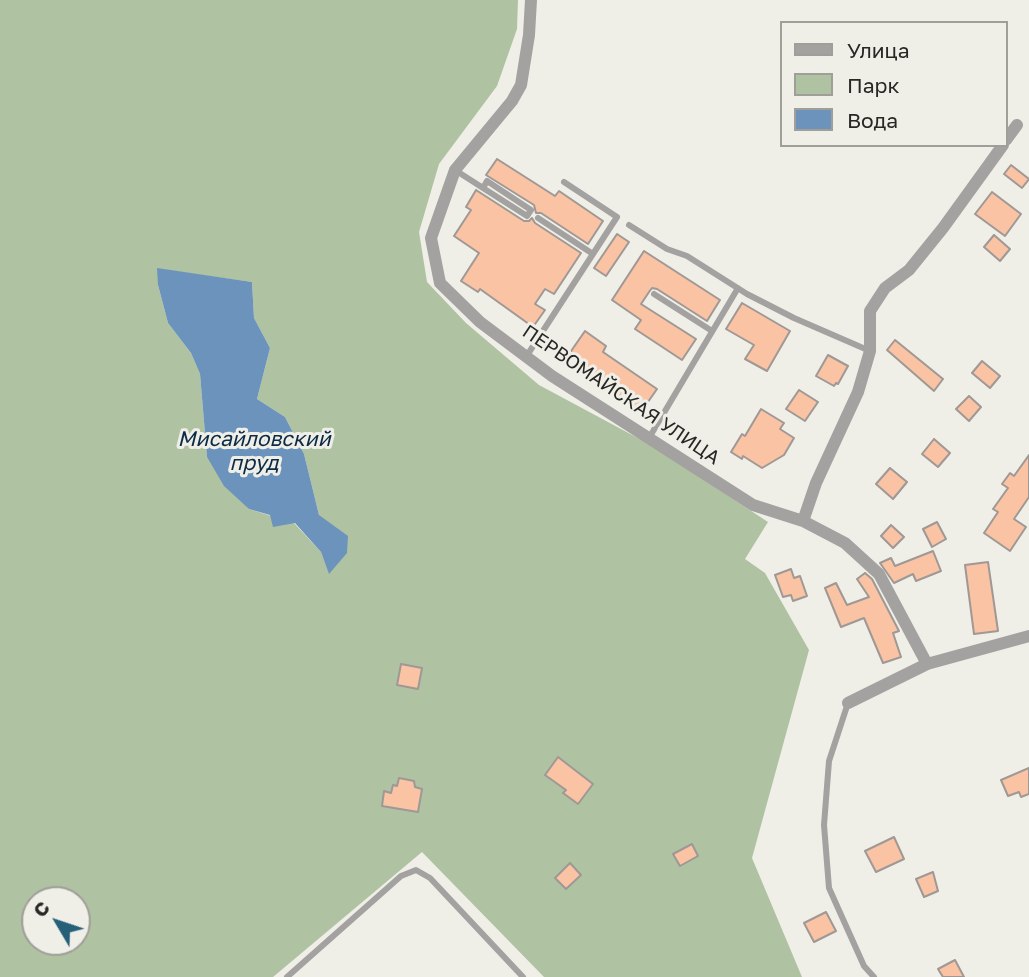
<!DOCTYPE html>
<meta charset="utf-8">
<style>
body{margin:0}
#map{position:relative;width:1029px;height:977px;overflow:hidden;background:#efeee7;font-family:"Golos Text",sans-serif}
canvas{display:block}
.legend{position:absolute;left:780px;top:21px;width:228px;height:126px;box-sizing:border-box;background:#efeee7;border:2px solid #9f9e99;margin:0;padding:9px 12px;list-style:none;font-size:21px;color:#272724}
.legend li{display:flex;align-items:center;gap:14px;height:35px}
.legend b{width:35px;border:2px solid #9f9e99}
.north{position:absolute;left:21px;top:886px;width:70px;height:70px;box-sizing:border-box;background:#efeee7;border:2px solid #9f9e99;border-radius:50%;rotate:309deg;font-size:19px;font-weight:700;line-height:28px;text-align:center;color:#272724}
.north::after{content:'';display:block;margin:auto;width:24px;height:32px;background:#255f78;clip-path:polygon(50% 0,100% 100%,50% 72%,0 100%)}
</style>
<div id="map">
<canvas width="1029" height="977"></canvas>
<ul class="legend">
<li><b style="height:9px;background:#a4a1a1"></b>Улица</li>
<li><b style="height:19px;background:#afc3a2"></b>Парк</li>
<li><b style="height:19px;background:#6b93bc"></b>Вода</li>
</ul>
<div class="north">С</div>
</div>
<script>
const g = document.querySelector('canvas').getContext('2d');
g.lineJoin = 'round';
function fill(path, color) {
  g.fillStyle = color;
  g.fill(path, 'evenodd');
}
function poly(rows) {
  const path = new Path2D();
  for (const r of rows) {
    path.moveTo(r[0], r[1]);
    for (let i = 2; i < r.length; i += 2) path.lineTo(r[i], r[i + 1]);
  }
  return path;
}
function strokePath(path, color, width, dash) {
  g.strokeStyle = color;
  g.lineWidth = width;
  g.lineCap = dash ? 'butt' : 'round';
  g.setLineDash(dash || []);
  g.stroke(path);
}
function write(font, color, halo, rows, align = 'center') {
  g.font = font + ' "Golos Text",sans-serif';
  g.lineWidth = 6;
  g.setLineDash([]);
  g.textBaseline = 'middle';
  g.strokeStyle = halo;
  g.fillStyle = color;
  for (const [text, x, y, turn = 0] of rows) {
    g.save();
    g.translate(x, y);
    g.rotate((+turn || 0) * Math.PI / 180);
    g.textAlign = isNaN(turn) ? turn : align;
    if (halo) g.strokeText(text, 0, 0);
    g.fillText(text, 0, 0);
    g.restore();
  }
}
fill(poly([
 [0,0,518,0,517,29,497,86,439,164,419,232,427,282,466,323,539,385,649,444,768,522,745,559,765,573,809,650,752,858,802,977,544,977,422,852,273,977,0,977],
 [158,269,252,282,254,318,270,348,257,399,285,417,304,454,319,515,329,573,321,552,294,523,249,509,207,457,200,374,191,353,168,323,158,285],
 [35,900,77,900,77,942,35,942]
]), '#afc3a2');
fill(poly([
 [157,268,252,282,254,318,270,348,257,399,285,417,304,454,319,515,348,536,347,553,329,574,321,552,295,523,273,527,270,515,249,509,224,486,207,457,200,374,191,353,168,323,158,285]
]), '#6b93bc');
const building = poly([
 [497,159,555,196,559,191,603,221,588,244,541,213,536,213,534,205,486,175,497,159],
 [1011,165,1029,179,1022,188,1004,174,1011,165],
 [476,190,524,221,529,221,532,218,535,223,581,253,554,294,545,289,535,304,545,310,533,327,480,289,478,292,461,281,479,253,454,236,471,210,466,207,476,190],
 [992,192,1021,214,1005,236,975,214,992,192],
 [617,234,629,242,606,276,594,268,617,234],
 [994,235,1010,249,1000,261,984,247,994,235],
 [644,251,720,300,707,321,657,289,652,288,649,292,641,304,696,339,682,360,635,329,641,320,612,300,644,251],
 [742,303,790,331,767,371,745,359,754,345,726,329,742,303],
 [585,331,606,346,603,352,657,389,641,412,599,384,603,377,569,354,585,331],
 [895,340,943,379,934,391,887,350,895,340],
 [828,355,848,366,838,384,836,383,834,386,816,376,828,355],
 [982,361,1000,376,990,388,972,373,982,361],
 [799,390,818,402,805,421,786,409,799,390],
 [969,396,981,407,969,421,956,409,969,396],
 [761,409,784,423,780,429,794,438,784,455,762,468,743,456,742,459,731,452,742,434,745,436,761,409],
 [934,439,950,453,938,467,922,454,934,439],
 [1029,455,1029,497,1014,519,1026,527,1010,551,984,533,998,512,993,509,1008,488,1002,484,1010,473,1014,476,1029,455],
 [890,468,907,482,893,499,876,484,890,468],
 [937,522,946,539,932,547,923,529,937,522],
 [891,525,904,537,893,548,881,536,891,525],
 [933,551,941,571,916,581,913,574,894,583,880,563,891,558,895,566,933,551],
 [988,562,998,631,974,634,965,565,988,562],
 [791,569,794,578,800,576,807,596,793,601,791,595,783,597,775,575,791,569],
 [865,573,872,579,899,631,893,633,901,657,883,663,864,618,841,627,825,588,836,583,847,605,869,597,857,579,865,573],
 [401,664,422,668,418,689,397,685,401,664],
 [558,757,593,784,578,804,563,793,566,790,545,775,558,757],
 [1029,768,1029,794,1021,797,1019,792,1008,796,1001,780,1029,768],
 [399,778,414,781,415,787,422,789,418,812,382,806,384,791,391,793,393,785,397,786,399,778],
 [894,837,904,859,876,872,865,851,894,837],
 [692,844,698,856,680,866,673,854,692,844],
 [570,863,581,875,566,889,555,878,570,863],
 [933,872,938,891,924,897,916,879,933,872],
 [826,912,836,931,814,942,804,923,826,912],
 [955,960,964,977,943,977,938,969,955,960]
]);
fill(building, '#fac3a4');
strokePath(building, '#9f9895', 2);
strokePath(poly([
 [455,170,483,188,527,216,531,210,487,181,483,188],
 [538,218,593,254],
 [629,225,667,249,687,256,747,294,794,318,870,351],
 [654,294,712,331],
 [526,357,617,217,564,182],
 [649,438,738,288],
 [848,703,829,761,824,825,829,888,864,966,874,977],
 [287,977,401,876,416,870,430,878,523,977]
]), '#a4a1a1', 6);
strokePath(poly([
 [531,0,529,35,521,85,512,101,455,170,431,238,440,283,480,322,552,376,753,505,803,521,845,543,879,574,927,664],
 [1006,140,1017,125],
 [803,521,816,483,858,392,870,351,870,311,885,288,909,270,943,228,1003,145],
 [848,703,927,664,1029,636]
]), '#a4a1a1', 12);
write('19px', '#272724', '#efeee7', [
 ["ПЕРВОМАЙСКАЯ УЛИЦА",621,395,34]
]);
write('italic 21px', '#0c2b47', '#efeee7', [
 ["Мисайловский",254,439],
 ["пруд",254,463]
]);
</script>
